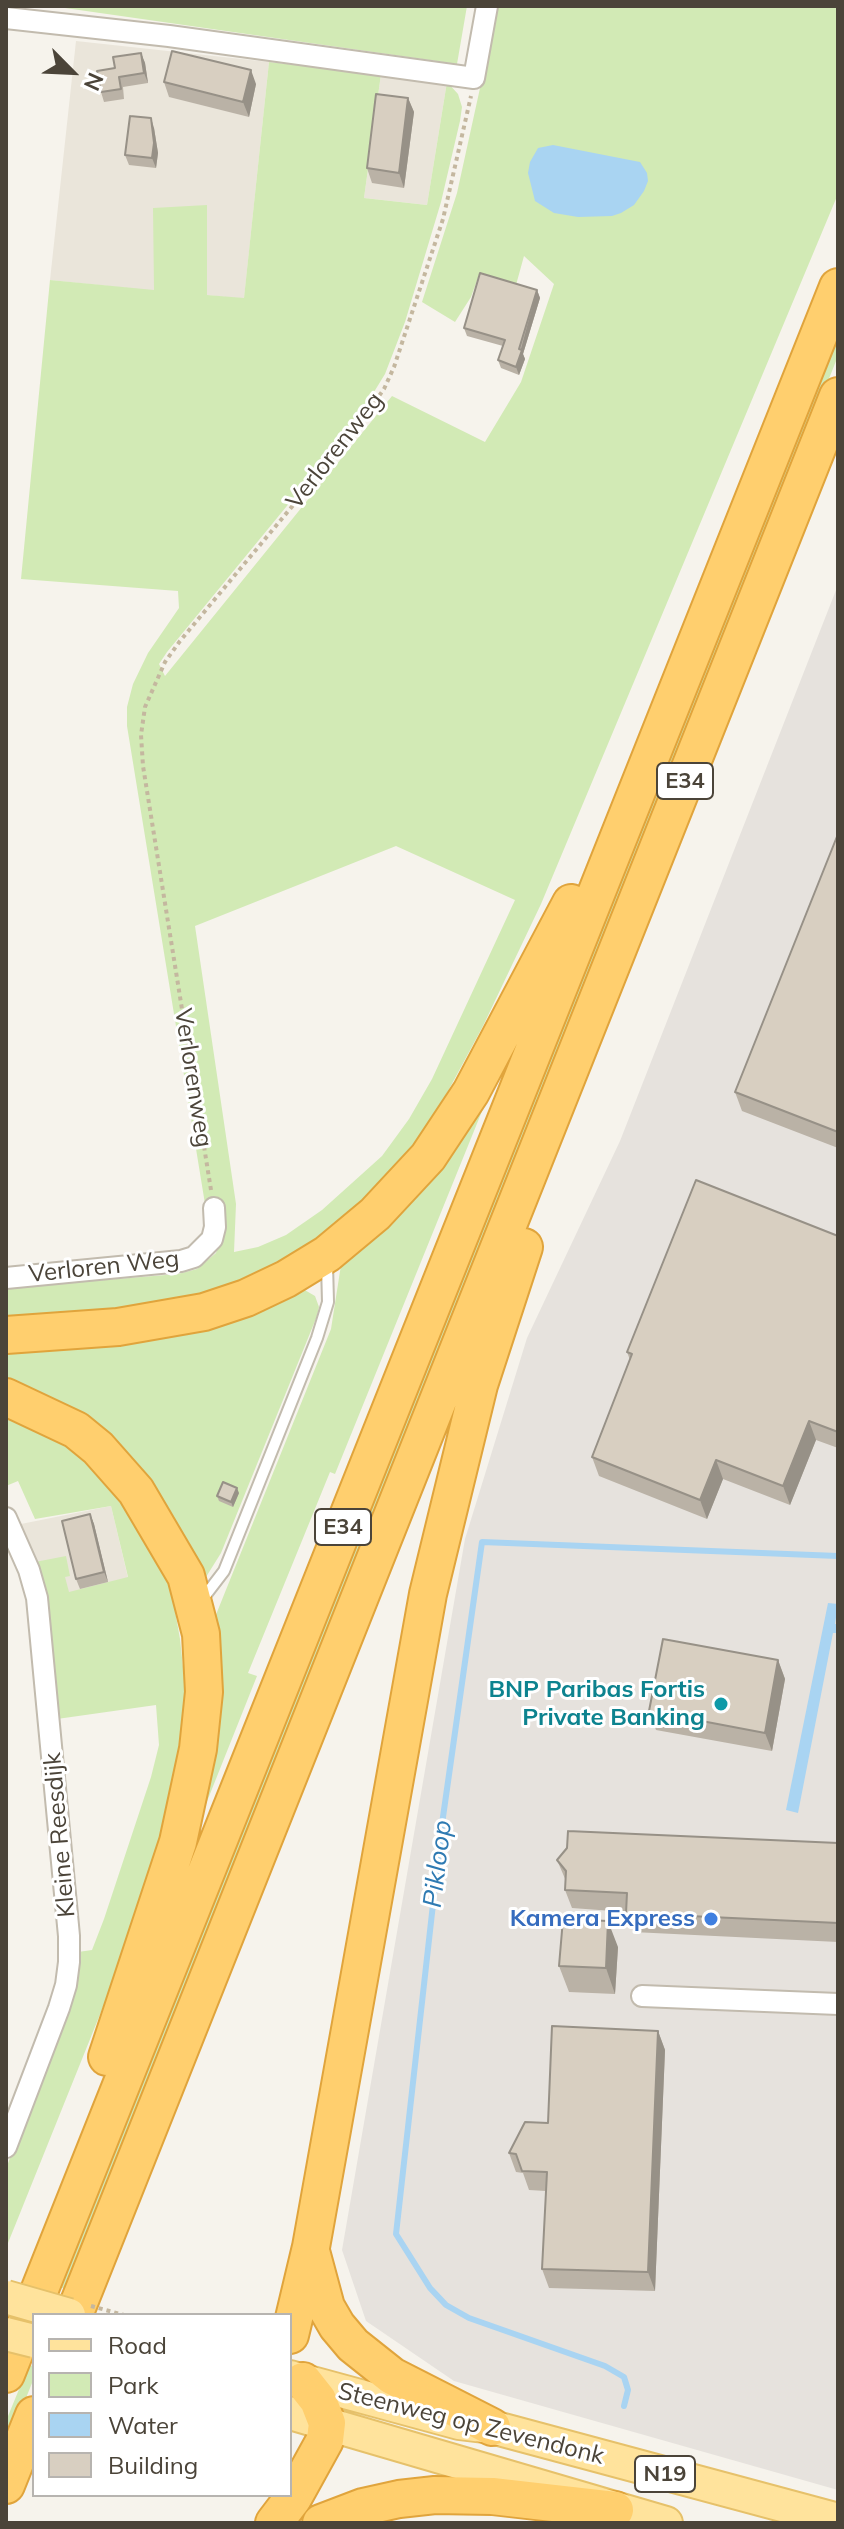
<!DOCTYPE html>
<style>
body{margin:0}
#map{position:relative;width:844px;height:2529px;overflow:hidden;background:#f6f3ec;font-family:Mulish,sans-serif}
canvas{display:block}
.frame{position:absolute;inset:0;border:8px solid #4b4439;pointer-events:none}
.legend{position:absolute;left:32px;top:2313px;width:260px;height:184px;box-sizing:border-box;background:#fff;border:2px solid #b7b4b0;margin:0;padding:10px 14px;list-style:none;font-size:24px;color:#4b4439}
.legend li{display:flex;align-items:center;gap:16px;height:40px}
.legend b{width:40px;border:2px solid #b7b4b0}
.north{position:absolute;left:32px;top:32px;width:80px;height:80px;-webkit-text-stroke:6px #fff;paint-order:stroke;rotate:114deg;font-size:22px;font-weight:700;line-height:32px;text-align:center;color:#4b4439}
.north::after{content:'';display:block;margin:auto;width:28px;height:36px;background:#4b4439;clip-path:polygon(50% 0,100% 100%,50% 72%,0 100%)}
</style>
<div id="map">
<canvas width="844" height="2529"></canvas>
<div class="frame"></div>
<ul class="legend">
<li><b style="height:10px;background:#ffe39c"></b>Road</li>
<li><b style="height:22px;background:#d2eab5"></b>Park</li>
<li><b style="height:22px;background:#a9d4f2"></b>Water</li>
<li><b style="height:22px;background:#d8cfc1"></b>Building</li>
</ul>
<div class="north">N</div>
</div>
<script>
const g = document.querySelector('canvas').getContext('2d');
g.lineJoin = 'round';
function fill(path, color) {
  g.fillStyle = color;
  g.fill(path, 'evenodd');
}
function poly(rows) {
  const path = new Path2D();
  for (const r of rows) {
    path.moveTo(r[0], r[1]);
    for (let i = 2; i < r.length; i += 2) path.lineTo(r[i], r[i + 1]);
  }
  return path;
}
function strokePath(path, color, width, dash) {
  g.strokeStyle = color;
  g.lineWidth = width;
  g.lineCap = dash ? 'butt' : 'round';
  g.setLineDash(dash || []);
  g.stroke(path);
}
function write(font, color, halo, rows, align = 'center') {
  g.font = font + ' Mulish,sans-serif';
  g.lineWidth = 6;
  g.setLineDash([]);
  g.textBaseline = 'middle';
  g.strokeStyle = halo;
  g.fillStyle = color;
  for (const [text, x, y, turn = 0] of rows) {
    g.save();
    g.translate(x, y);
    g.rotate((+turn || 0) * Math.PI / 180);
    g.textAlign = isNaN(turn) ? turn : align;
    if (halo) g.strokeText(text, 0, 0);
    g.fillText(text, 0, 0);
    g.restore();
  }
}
fill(poly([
 [76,41,269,62,244,299,207,295,206,205,155,291,50,280],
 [381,74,447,82,427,205,364,198],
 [111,1506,128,1578,52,1653,35,1562,21,1524]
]), '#eae5da');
fill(poly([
 [838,585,838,2490,454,2381,366,2321,342,2250,465,1539,527,1338,620,1141]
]), '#e6e2dd');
fill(poly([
 [51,6,467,6,457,64],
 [498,6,838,6,838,194,541,904,483,1026,433,1119,398,1171,351,1214,287,1262,227,1288,119,1313,6,1318,6,1288,178,1274,197,1269,216,1253,222,1230,206,1210,127,726,127,707,133,684,148,653,179,608,178,591,21,579,50,280,154,290,153,208,207,205,207,295,244,298,269,62,381,74,364,198,427,205,447,82,458,94,462,107,460,121,441,202,405,322,385,374,355,423,167,652,159,664,165,676,392,396,485,442,521,382,554,284,524,256,516,285,479,275,471,297,455,322,422,302,457,193],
 [396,846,515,900,432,1079,409,1119,382,1156,322,1210,286,1235,258,1247,234,1252,236,1204,195,926],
 [838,329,838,356,69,2290,59,2287],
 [491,1089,335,1474,330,1472,248,1673,257,1676,202,1814,209,1632,331,1329,341,1265],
 [303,1289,315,1296,319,1307,317,1316,221,1553,206,1577,201,1577,198,1572,190,1544,157,1492,6,1381,6,1350],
 [6,1411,67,1444,88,1461,110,1484,162,1560,171,1588,180,1639,187,1704,182,1754,144,1905,6,2248,6,2169,64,2007,78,1952,92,1950,104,1919,151,1777,159,1745,156,1705,57,1719,35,1562,66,1556,70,1576,65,1577,69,1592,128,1577,111,1506,35,1519,18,1481,6,1486],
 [29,2365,34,2366,34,2378,6,2448,6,2421]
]), '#d2eab5');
fill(poly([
 [553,145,640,162,647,173,648,181,644,191,634,205,621,213,612,216,578,217,554,213,535,201,528,173,530,162,538,148],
 [828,1603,838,1604,835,1624,838,1624,838,1633,833,1633,798,1813,786,1810]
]), '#a9d4f2');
strokePath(poly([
 [624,2406,628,2390,624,2377,605,2366,469,2318,446,2305,430,2288,396,2234,442,1824,482,1542,838,1556]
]), '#a9d4f2', 6);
const lane = poly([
 [201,1601,224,1571,317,1338,328,1302,327,1264]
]);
const street = poly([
 [6,18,169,36,474,78,487,6],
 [6,1278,181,1261,194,1257,212,1239,215,1227,214,1208],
 [6,1518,29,1570,37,1598,69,1936,69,1962,66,1985,59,2008,6,2147],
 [642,1996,838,2004]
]);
const primary = poly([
 [290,2377,459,2423,492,2427,838,2520],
 [290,2413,666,2523]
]);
const highway = poly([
 [6,1335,118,1327,204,1312,246,1298,286,1279,327,1254,375,1214,428,1157,471,1092,571,903],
 [6,1397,76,1430,98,1448,136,1491,186,1576,201,1634,204,1692,198,1749,178,1842,107,2057],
 [312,2255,326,2307,337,2326,353,2345,392,2376,492,2427],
 [74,2315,838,396],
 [290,2335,311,2247,428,1594,479,1385,524,1247],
 [6,2374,838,287],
 [6,2485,34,2415],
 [274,2523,293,2498,325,2440,327,2423,318,2400,303,2381],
 [321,2523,363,2507,399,2499,435,2495,492,2496,615,2510]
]);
strokePath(lane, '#c2bbae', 14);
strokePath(street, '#c2bbae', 24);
strokePath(primary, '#e6c16a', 36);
strokePath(highway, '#e0a43c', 40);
strokePath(poly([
 [211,1190,143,766,141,735,145,707,165,662,180,641,345,443,384,389,394,367,443,219,471,96]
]), '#c4b79f', 4, [4, 4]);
strokePath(lane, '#fff', 10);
strokePath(street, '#fff', 20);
strokePath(primary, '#ffe39c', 32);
strokePath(highway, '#ffcf6e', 36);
const primaryBridge = poly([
 [6,2297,69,2315],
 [6,2334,34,2341]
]);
strokePath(primaryBridge, '#e6c16a', 36, []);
strokePath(poly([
 [91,2306,124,2315]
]), '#c4b79f', 4, [4, 4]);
strokePath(primaryBridge, '#ffe39c', 32);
fill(poly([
 [141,53,145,63,148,83,123,87,124,99,104,102,101,92,115,68],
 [164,82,256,84,249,117,169,97],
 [408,98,414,112,404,188,372,183,367,168],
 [154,128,158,153,156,168,129,165,125,155],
 [537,290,540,298,523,354,525,359,519,375,501,368,498,360,503,346,467,336,464,328],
 [838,834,838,1148,742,1111,735,1092],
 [838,1236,838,1448,816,1440,790,1505,723,1479,707,1519,599,1476,592,1457,630,1360,627,1352],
 [239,1493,233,1507,219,1501,217,1496],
 [90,1514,94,1524,108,1582,80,1589,76,1579],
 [778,1660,785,1679,772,1751,656,1730,649,1711],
 [838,1843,838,1942,633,1932,626,1912,572,1908,565,1890,566,1881,557,1860],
 [618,1947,615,1994,569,1992,559,1966],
 [658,2031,665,2050,655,2291,549,2288,542,2269,546,2191,529,2190,523,2173,516,2172,509,2153,548,2123]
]), '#bab2a6');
fill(poly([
 [141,53,145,63,148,83,144,73],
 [251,70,256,84,249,117,243,102],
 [408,98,414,112,404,188,399,173],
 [151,118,154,128,158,153,156,168,152,158],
 [537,290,540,298,523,354,525,359,519,375,516,367],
 [809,1421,816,1440,790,1505,783,1486],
 [716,1460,723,1479,707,1519,700,1500],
 [237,1488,239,1493,233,1507,231,1502],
 [90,1514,94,1524,108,1582,104,1572],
 [778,1660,785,1679,772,1751,765,1733],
 [608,1921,618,1947,615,1994,606,1968],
 [658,2031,665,2050,655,2291,648,2272]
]), '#979187');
const building = poly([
 [172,51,251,70,243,102,164,82,172,51],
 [141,53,144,73,119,77,121,89,101,92,97,71,115,68,113,57,141,53],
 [376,94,408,98,399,173,367,168,376,94],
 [130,116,151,118,154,143,152,158,125,155,130,116],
 [480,273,537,290,519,349,522,350,516,367,498,360,505,340,464,328,480,273],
 [838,834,838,1132,735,1092,838,834],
 [696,1180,838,1236,838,1432,809,1421,783,1486,716,1460,700,1500,592,1457,632,1354,627,1352,696,1180],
 [223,1482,237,1488,231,1502,217,1496,223,1482],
 [90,1514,104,1572,76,1579,62,1521,90,1514],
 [663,1639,778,1660,765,1733,649,1711,663,1639],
 [568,1831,838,1843,838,1923,626,1913,627,1893,565,1890,566,1871,557,1860,567,1848,568,1831],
 [563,1919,608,1921,606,1968,559,1966,563,1919],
 [552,2026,658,2031,648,2272,542,2269,547,2172,522,2171,516,2154,509,2153,525,2122,548,2123,552,2026]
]);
fill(building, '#d8cfc1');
strokePath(building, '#979187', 2);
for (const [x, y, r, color] of [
 [721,1704,8,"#0f9aa8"],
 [711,1919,8,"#3f7fe0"]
]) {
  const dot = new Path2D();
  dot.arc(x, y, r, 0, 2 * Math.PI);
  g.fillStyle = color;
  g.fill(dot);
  strokePath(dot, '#fff', 3);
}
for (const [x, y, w] of [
 [685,781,56],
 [343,1527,56],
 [665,2474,60]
]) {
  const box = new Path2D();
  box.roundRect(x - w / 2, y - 18, w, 36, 6);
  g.fillStyle = '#fff';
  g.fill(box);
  strokePath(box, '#4b4439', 2);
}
write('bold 22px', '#4b4439', null, [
 ["E34",685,781],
 ["E34",343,1527],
 ["N19",665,2474]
]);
write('24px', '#4b4439', '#fff', [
 ["Verlorenweg",335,451,-52],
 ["Verlorenweg",193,1078,81],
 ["Verloren Weg",104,1267,-6],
 ["Kleine Reesdijk",60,1835,-95],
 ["Steenweg op Zevendonk",471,2424,14]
]);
write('bold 24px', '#0d838f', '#fff', [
 ["BNP Paribas Fortis",705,1690],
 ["Private Banking",705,1718]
], 'right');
write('bold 24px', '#366cbe', '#fff', [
 ["Kamera Express",695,1919]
], 'right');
write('italic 26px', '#2e7ab2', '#fff', [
 ["Pikloop",438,1864,-83]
]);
</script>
